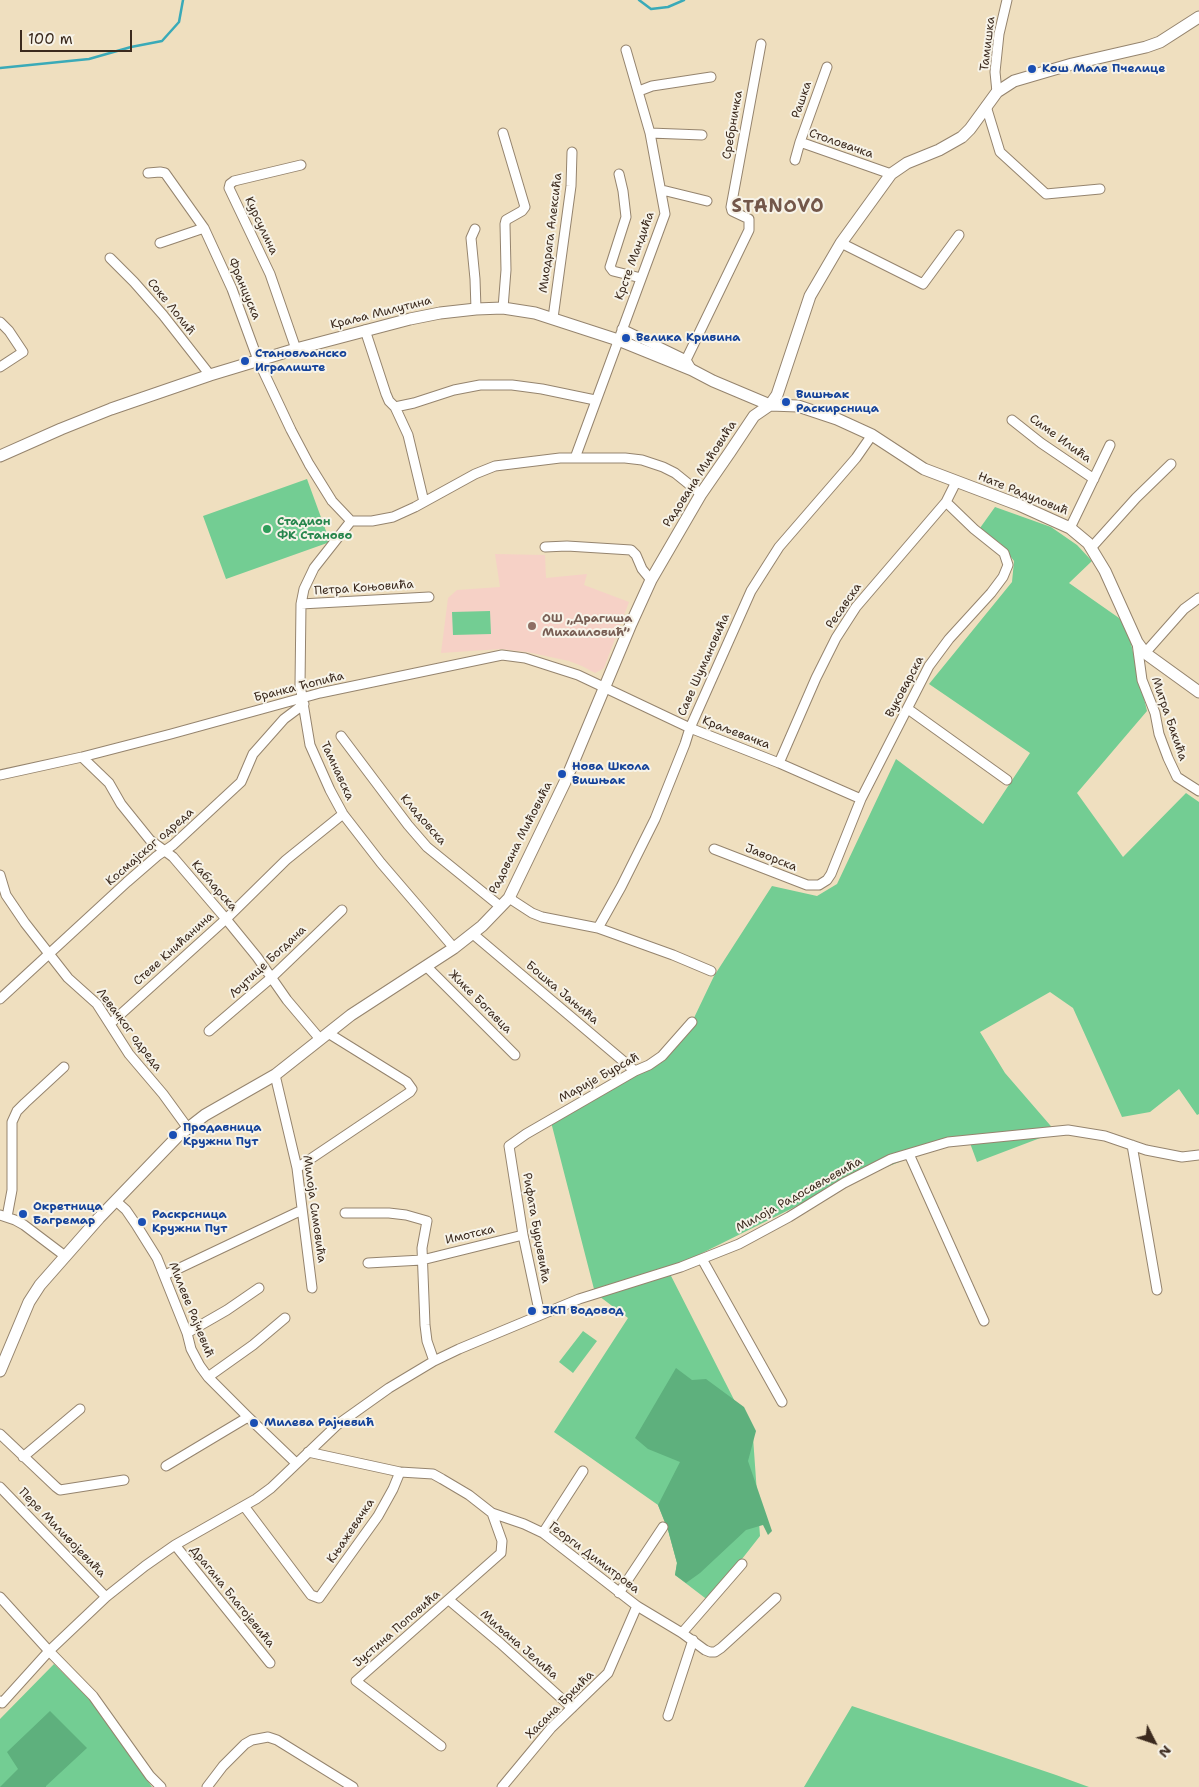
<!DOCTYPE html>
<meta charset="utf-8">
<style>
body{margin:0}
#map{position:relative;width:1199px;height:1787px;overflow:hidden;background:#efdfbf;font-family:"Shantell Sans",sans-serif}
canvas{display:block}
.north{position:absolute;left:1129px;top:1717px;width:50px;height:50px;-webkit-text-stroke:4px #f7f3e8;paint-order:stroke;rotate:131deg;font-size:14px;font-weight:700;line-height:20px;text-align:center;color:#3b2a1e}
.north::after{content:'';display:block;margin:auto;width:18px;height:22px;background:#3b2a1e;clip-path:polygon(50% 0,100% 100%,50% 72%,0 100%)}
.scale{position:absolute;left:20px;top:30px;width:112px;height:22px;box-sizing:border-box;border:2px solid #3b2a1e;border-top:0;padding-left:6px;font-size:15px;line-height:18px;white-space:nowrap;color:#3b2a1e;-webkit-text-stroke:4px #f7f3e8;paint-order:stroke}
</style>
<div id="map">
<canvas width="1199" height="1787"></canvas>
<div class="north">N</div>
<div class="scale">100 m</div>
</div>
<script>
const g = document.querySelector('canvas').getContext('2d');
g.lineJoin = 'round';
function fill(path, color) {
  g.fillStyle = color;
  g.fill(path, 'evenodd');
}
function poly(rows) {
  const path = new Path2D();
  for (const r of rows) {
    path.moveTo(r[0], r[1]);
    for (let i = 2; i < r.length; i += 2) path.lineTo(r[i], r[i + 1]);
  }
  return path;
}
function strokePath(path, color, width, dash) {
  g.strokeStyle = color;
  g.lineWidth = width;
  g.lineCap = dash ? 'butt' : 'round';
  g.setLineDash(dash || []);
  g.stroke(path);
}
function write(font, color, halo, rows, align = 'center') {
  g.font = font + ' "Shantell Sans",sans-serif';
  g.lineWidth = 4;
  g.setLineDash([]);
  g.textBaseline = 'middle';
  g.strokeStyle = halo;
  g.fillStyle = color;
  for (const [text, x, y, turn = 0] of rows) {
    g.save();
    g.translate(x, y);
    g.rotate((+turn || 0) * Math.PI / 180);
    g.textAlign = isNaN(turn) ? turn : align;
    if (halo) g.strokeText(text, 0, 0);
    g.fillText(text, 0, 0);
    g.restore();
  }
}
fill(poly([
 [495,554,545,555,546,578,587,574,584,585,629,602,604,668,601,670,595,673,582,666,569,661,527,652,501,649,441,653,448,598,457,590,500,587]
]), '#f6d1c6');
fill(poly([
 [307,479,330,542,226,579,203,516],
 [995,507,1051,527,1077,545,1092,561,1069,583,1119,618,1128,631,1147,711,1077,793,1123,857,1186,793,1199,802,1199,1114,1197,1115,1179,1089,1150,1112,1122,1117,1073,1008,1050,992,980,1032,1005,1073,1056,1132,977,1162,967,1135,829,1190,668,1270,753,1437,760,1536,709,1601,675,1575,677,1563,668,1530,658,1505,554,1432,628,1318,595,1293,551,1122,649,1065,692,1022,714,976,772,886,817,896,837,884,896,759,983,824,1030,753,929,684,1012,582,1014,561,1001,544,980,528],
 [490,611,491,634,453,635,452,612],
 [583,1331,597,1341,573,1373,559,1362],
 [54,1664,96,1706,152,1787,0,1787,0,1719],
 [852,1706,1056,1775,1089,1787,804,1787]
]), '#73cd93');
fill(poly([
 [676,1368,692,1380,706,1379,744,1407,756,1431,748,1461,772,1531,768,1535,763,1525,746,1530,700,1573,686,1583,675,1575,677,1563,668,1530,658,1505,680,1462,648,1449,635,1438],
 [50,1711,87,1748,46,1786,46,1787,0,1787,18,1769,7,1752]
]), '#5eb07d');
strokePath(poly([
 [639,0,651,9,668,7,684,0],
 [0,68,89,59,131,47,162,41,179,22,183,0]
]), '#3aaab8', 2.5);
const minor = poly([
 [639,91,652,86,711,77],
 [997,92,995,72,999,34,1007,0],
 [986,106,1000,152,1046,194,1100,189],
 [650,133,702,135],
 [800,142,827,67],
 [795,160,800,142,891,174],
 [148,173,160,172,165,173,204,228,232,289,258,360,291,430,309,464,332,501,351,521,372,521,393,517,415,507,475,474,495,466,560,458,625,458,642,460,663,467,675,473,701,494],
 [619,174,623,191,626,217,610,267,613,271,641,278],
 [662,190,707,201],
 [475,229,471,238,475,279,476,309],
 [160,243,204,228],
 [841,243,923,284,959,235],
 [110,258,134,282,163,315,210,375],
 [503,308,506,270,505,224,506,220,522,211,525,207,503,133],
 [553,318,571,186,572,152],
 [0,322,9,331,23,352,0,367],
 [622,329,686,360],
 [365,330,386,394,389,401,395,407,408,435,424,502],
 [296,349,270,274,229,188,230,184,234,181,301,165],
 [692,370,686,360,749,230,749,219,732,211,731,207,761,44],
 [395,407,414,403,454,390,480,385,512,385,542,389,595,400],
 [1012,420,1041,443,1094,479],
 [575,458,665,214,650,133,626,50],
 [351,521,314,568,304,589,301,604,300,685,310,745,330,790,343,814,381,863,454,948],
 [1070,528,1110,445],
 [545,547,567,546,631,550,636,555,642,569,651,580],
 [1091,548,1136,498,1171,464],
 [301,604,429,597],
 [1137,643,1142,680,1155,713,1159,734,1168,758,1177,777,1199,791],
 [1145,653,1184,609,1199,598],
 [908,709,1007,780],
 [341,736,408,825,427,847,501,907],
 [82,757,109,783,121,804,150,840,173,857,226,919,257,957,287,1000,320,1039],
 [779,763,816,678,836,638,856,607,946,502,956,482],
 [0,775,82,757,171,734,320,693,502,655,525,658,578,675,690,728,779,763,861,799],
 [714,849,807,885,819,885,827,880,831,874,861,799,929,666,949,639,991,593,1003,577,1008,565,1004,553,974,529,946,502],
 [0,875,6,895,25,923,68,978,97,1004,129,1054,163,1094,187,1127],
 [509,898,532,913,542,917,598,928,673,955,711,971],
 [598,928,621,887,655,819,685,744,690,728,751,591,779,547,856,458,872,435],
 [473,934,635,1071],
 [427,967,515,1055],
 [0,999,127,882,157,856,173,845,241,782,253,754,284,719,304,704],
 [111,1023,226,919,286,860,343,814],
 [209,1031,271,978,342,910],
 [275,1075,297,1168,312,1288],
 [1132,1145,1157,1290],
 [909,1154,984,1321],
 [297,1168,410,1092,412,1089,407,1082,328,1033],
 [116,1201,126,1210,137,1226,157,1258,187,1333,191,1349,200,1366,208,1377,248,1417,296,1463],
 [345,1213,389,1213,406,1215,427,1221,422,1248,425,1325,427,1341,434,1361],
 [0,1215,15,1220,24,1225,65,1256],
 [7,1217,12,1190,12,1122,17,1111,25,1103,64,1067],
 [702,1259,782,1402],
 [368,1263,422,1260,523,1235],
 [165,1275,302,1210],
 [540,1315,523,1235,509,1146,526,1134,635,1071,649,1065,662,1056,692,1022],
 [187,1333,227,1310,259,1288],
 [208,1377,253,1345,285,1318],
 [0,1434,56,1487,60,1490,124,1480],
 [308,1452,400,1472,433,1474,442,1479,469,1495,492,1513,524,1524,543,1533,637,1606,682,1633,705,1650,710,1652,715,1652,721,1648,776,1598],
 [23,1457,80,1409],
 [166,1466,248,1417],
 [0,1487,106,1597],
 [244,1506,311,1595,319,1598,378,1516,393,1489,400,1472],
 [543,1533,583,1471],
 [175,1545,270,1663],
 [619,1593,663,1527],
 [0,1597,49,1651,93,1696,150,1776,161,1787],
 [449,1600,500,1643,572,1708],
 [682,1633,742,1564],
 [0,1701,2,1703,49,1651,106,1597,145,1566,175,1545,256,1499,271,1488,337,1425,389,1388,434,1361,459,1349,579,1299,681,1267,739,1244,789,1217,844,1183,891,1159,948,1142,1068,1130,1105,1136,1146,1150,1182,1157,1199,1155],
 [668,1716,693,1640],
 [441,1746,356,1681,501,1553,502,1541,492,1513],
 [207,1787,223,1766,245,1744,252,1740,268,1737,277,1740,353,1787],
 [502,1787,551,1728,608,1673,637,1606]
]);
const tertiary = poly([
 [0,456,61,429,111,409,210,375,296,349,410,319,440,313,476,309,503,308,535,313,618,340,692,370,713,381,770,405,798,406,837,419,872,435,924,469,1019,505,1070,528,1088,543,1105,571,1137,642,1145,653,1199,692],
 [0,1371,29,1302,40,1285,99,1218,178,1136,205,1115,275,1075,351,1015,454,948,482,926,509,898,565,782,631,624,651,580,701,494,730,452,754,416,770,405,777,395,810,296,841,243,891,174,907,163,939,150,962,137,970,129,997,92,1014,81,1072,64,1146,47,1160,42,1199,17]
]);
strokePath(minor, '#95846e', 11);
strokePath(tertiary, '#95846e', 13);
strokePath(minor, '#fff', 9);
strokePath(tertiary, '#fff', 11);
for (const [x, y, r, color] of [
 [1032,69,5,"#1a4fb4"],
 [626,338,5,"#1a4fb4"],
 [245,361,5,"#1a4fb4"],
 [786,402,5,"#1a4fb4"],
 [267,529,5,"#2e9e5b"],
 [532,626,5,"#8d6e63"],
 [562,774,5,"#1a4fb4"],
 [173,1135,5,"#1a4fb4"],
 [23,1214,5,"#1a4fb4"],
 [142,1222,5,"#1a4fb4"],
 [532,1311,5,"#1a4fb4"],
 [254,1423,5,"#1a4fb4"]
]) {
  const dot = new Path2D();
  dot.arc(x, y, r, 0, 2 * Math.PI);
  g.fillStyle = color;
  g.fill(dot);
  strokePath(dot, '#f7f3e8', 2);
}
write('12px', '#3b2a1e', '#f7f3e8', [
 ["Тамишка",988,44,-83],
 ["Рашка",802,100,-71],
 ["Сребрничка",733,125,-80],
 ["Столовачка",841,144,19],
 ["Курсулина",261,226,65],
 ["Миодрага Алексића",551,233,-83],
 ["Крсте Мандића",635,256,-70],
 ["Француска",244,289,67],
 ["Соке Лолић",171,307,51],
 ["Краља Милутина",381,313,-14],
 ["Симе Илића",1060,439,36],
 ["Радована Мићовића",700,474,-57],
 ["Нате Радуловић",1023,494,22],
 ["Петра Коњовића",364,588,-4],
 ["Ресавска",844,606,-55],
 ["Саве Шумановића",704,665,-66],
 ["Бранка Ћопића",299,687,-14],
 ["Вуковарска",905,687,-62],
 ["Митра Бакића",1169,719,71],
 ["Краљевачка",736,733,21],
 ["Тамнавска",337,771,65],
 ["Кладовска",423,820,49],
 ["Радована Мићовића",521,838,-63],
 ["Космајског одреда",150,847,-41],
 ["Јаворска",771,858,22],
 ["Кабларска",214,886,49],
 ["Стеве Книћанина",174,949,-42],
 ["Љутице Богдана",268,962,-43],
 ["Бошка Јањића",562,993,40],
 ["Жике Богавца",480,1002,45],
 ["Левачког одреда",129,1030,53],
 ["Марије Бурсаћ",599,1078,-29],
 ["Милоја Радосављевића",799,1195,-29],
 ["Милоја Симовића",314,1209,82],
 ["Рифата Бурџевића",536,1228,80],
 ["Имотска",470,1235,-13],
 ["Милеве Рајчевић",191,1310,68],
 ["Књажевачка",351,1531,-56],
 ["Пере Миливојевића",62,1533,46],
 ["Георги Димитрова",594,1558,37],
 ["Драгана Благојевића",232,1597,51],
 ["Јустина Поповића",397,1629,-41],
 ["Миљана Јелића",519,1645,41],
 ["Хасана Бркића",560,1705,-45]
]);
write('bold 12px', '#164399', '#f7f3e8', [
 ["Кош Мале Пчелице",1042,69],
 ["Велика Кривина",636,338],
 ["Становљанско",255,354],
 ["Игралиште",255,368],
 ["Вишњак",796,395],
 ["Раскирсница",796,409],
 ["Нова Школа",572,767],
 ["Вишњак",572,781],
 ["Продавница",183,1128],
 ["Кружни Пут",183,1142],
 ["Окретница",33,1207],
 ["Багремар",33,1221],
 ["Раскрсница",152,1215],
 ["Кружни Пут",152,1229],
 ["ЈКП Водовод",542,1311],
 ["Милева Рајчевић",264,1423]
], 'left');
write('bold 12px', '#27864d', '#f7f3e8', [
 ["Стадион",277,522],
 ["ФК Станово",277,536]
], 'left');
write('bold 12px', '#785e54', '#f7f3e8', [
 ["ОШ „Драгиша",542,619],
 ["Михаиловић”",542,633]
], 'left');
g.letterSpacing = '1px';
write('bold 18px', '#73574a', '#f7f3e8', [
 ["STANOVO",778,207]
]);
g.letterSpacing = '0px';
</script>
